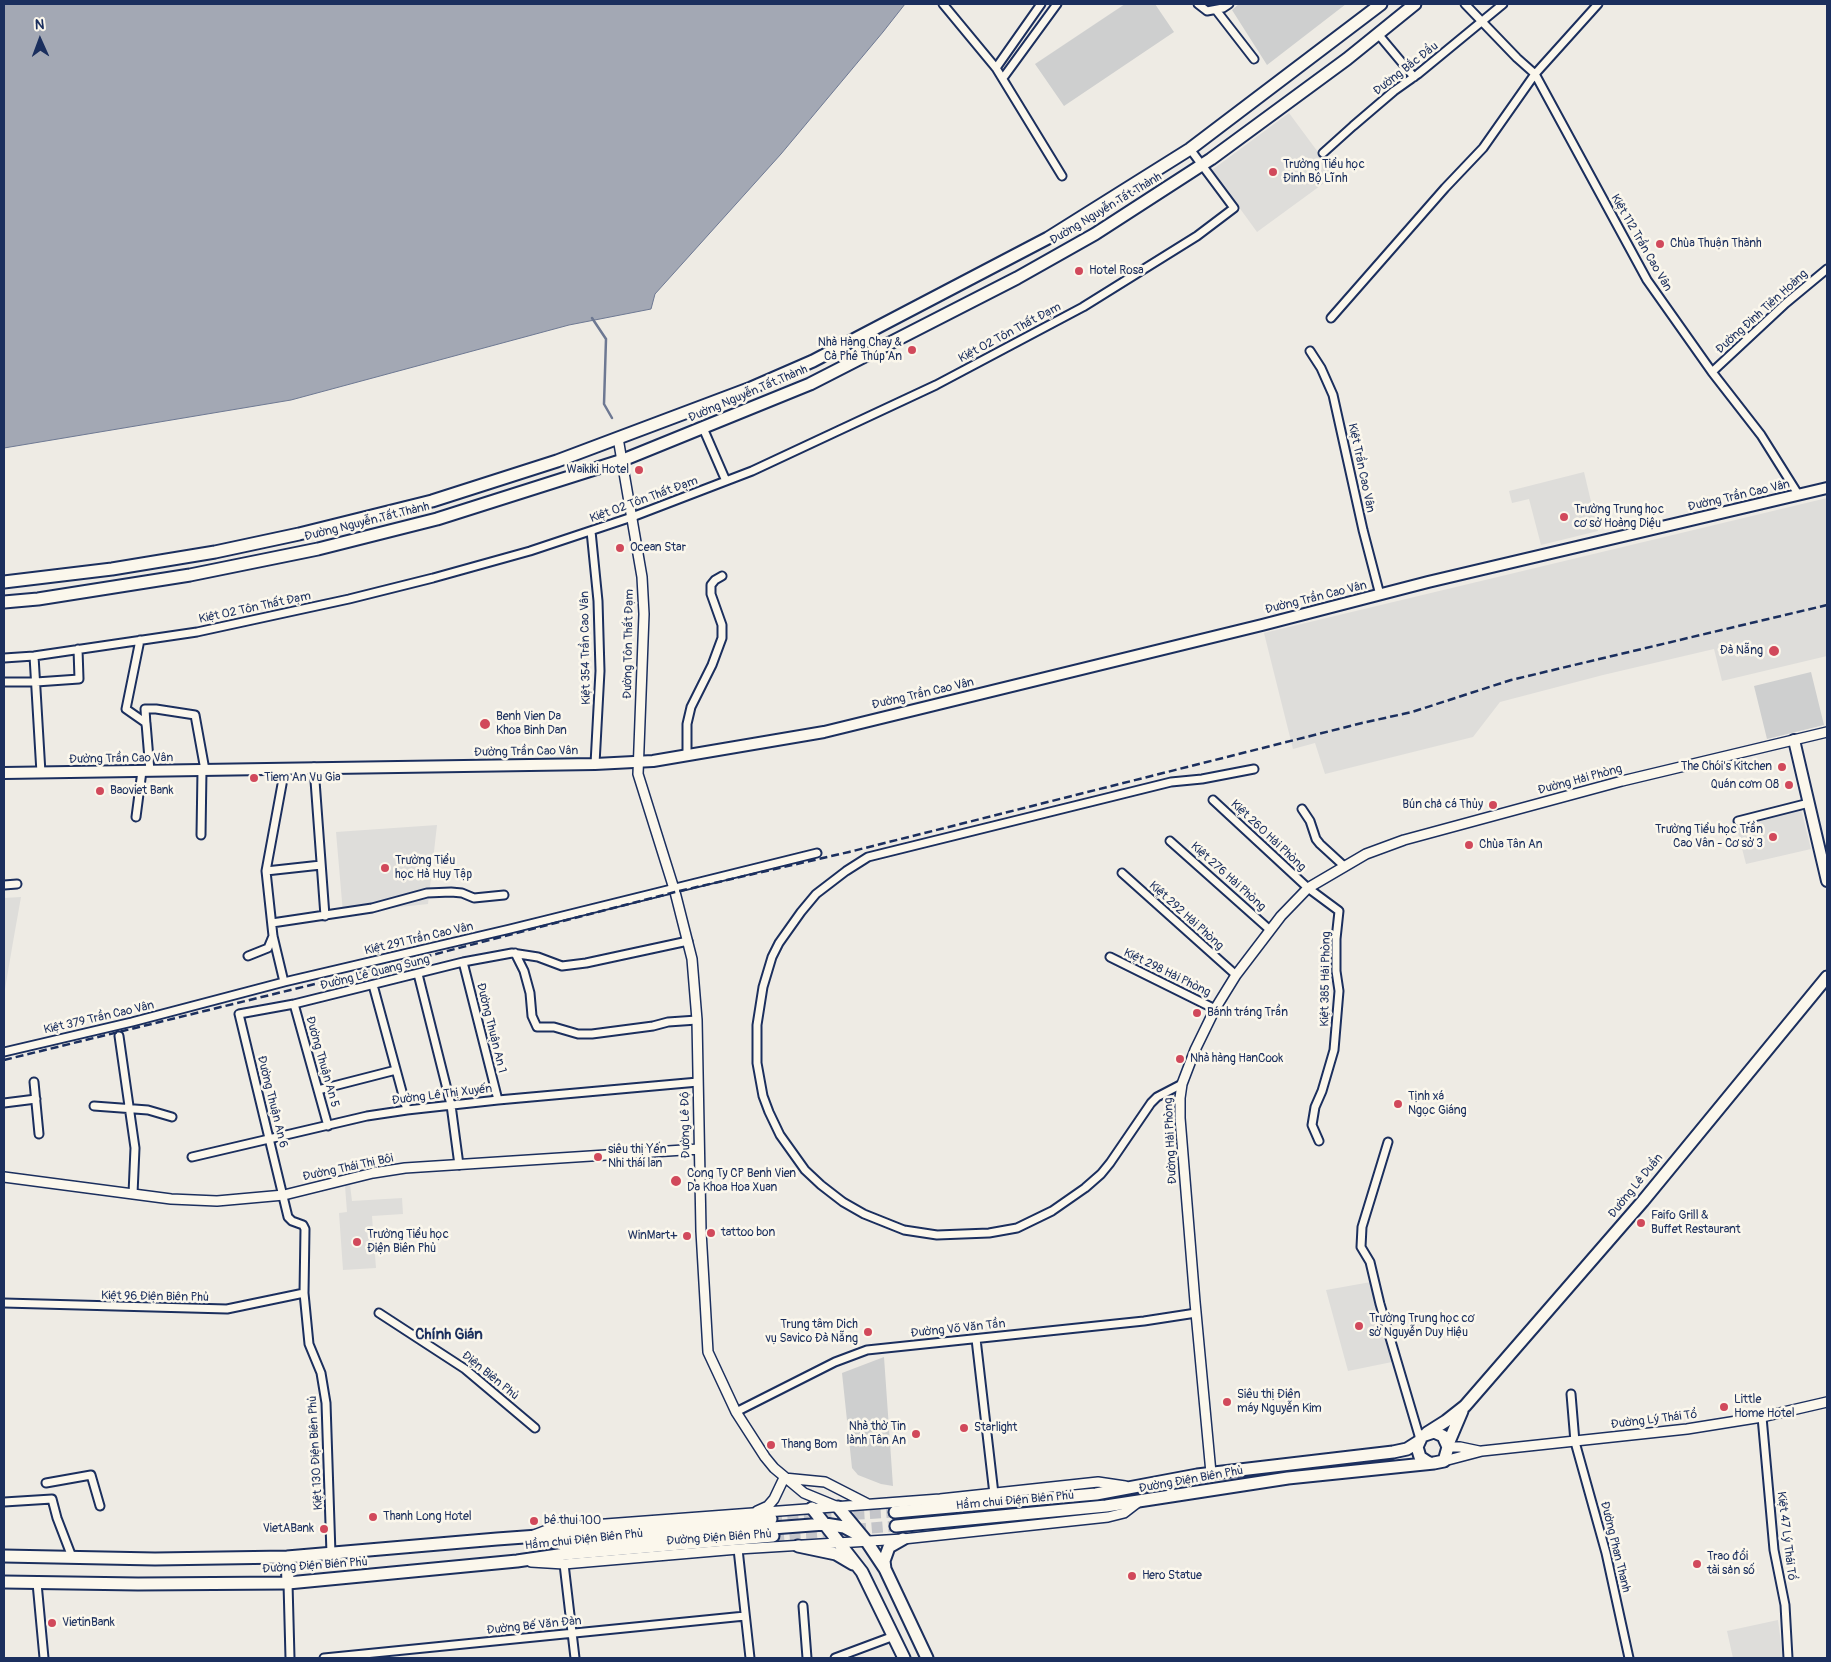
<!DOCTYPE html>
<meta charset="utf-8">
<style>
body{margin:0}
#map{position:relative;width:1831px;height:1662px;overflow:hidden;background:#eeebe4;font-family:Pangolin,sans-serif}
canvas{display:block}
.frame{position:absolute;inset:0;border:5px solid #1b2f5e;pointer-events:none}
.north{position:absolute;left:15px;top:15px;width:50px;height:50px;-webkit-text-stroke:4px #fbf7ec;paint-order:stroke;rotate:358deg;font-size:14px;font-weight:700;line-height:20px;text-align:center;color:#1b2f5e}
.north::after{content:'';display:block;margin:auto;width:18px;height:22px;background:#1b2f5e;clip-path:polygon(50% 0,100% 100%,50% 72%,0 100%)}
</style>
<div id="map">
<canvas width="1831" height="1662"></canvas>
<div class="frame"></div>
<div class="north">N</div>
</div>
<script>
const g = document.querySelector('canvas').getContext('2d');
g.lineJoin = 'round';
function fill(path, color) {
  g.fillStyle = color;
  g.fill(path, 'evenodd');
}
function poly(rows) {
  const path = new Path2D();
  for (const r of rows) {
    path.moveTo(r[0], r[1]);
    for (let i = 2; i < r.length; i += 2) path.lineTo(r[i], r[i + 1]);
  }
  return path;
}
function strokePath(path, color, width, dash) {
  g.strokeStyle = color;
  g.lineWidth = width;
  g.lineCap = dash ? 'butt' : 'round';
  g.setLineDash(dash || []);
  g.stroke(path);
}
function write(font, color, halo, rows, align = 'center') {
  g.font = font + ' Pangolin,sans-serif';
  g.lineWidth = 5;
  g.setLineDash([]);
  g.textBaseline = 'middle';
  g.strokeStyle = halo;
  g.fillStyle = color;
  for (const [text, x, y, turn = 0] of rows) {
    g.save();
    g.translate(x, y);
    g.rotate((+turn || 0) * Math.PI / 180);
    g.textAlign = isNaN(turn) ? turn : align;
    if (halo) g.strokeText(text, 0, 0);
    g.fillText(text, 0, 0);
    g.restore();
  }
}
fill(poly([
 [1289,113,1335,175,1257,232,1212,170],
 [1584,472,1598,531,1541,545,1529,499,1512,503,1509,491],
 [1827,498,1827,656,1722,681,1714,649,1603,675,1500,702,1473,737,1325,774,1315,743,1293,749,1264,633],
 [1801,809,1811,849,1746,864,1736,825],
 [437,825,428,904,343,913,336,832],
 [21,897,13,942,4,995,4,898],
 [350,1185,352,1201,402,1198,403,1214,372,1216,376,1268,343,1270,339,1213,347,1212,345,1186],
 [1371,1282,1392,1362,1348,1371,1326,1290],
 [1778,1620,1783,1658,1733,1658,1727,1631]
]), '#deddda');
fill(poly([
 [1125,4,1155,4,1174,32,1064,106,1035,64],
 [1239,4,1346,4,1267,65,1232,10],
 [1811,672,1824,725,1767,739,1754,686],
 [884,1357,893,1486,881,1484,858,1475,852,1468,842,1373]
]), '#cecfcf');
const water = poly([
 [4,4,905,4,883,32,781,154,655,294,651,309,569,325,291,400,4,448,4,4]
]);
fill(water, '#a3a8b4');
strokePath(water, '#6d7892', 1);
strokePath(poly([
 [592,318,606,339,604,404,612,418]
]), '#6d7892', 2.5);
strokePath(poly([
 [771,1519,895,1512],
 [773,1536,896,1526]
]), '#c4c5c9', 11, [11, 5.5]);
const minor = poly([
 [943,4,996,68,1062,176],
 [1198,4,1207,11,1223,8,1229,4],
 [1465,4,1517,58,1535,74,1647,280,1712,372,1761,435,1798,494],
 [1216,10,1254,59],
 [1378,34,1414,77],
 [996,68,1041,4],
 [1003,78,1057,4],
 [1323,153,1353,126,1394,91,1418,74,1503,4],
 [1331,318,1445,188,1483,148,1535,74,1598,4],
 [1310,351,1321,368,1333,395,1363,530,1380,595],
 [1712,372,1786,303,1827,269],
 [703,428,726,481],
 [591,531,598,601,600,671,595,764],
 [140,640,126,709,146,723,150,771],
 [34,656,41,773],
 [4,658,34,656,197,632,349,599,433,578,530,551,632,517,752,471,936,385,1083,307,1197,236,1234,208,1190,149],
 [4,682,36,682,79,679,78,649],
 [146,725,145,709,156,709,195,715,205,770],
 [687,756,687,724,691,707,712,665,722,638,722,625,711,594,711,585,715,580,722,576],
 [314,767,325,916],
 [1213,800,1308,888,1339,911,1336,939,1336,971,1339,991,1334,1050,1322,1091,1315,1107,1312,1125,1319,1141],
 [1302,809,1310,821,1316,839,1320,844,1344,866],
 [136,817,142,771],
 [1738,821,1809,803],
 [201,835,202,770],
 [1170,841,1270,930],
 [266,871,321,865],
 [1122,873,1236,975],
 [4,885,17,884],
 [272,923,372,908,427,893,451,892,462,893,474,898,504,895],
 [515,953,524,971,530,993,532,1016,537,1027,554,1027,578,1034,592,1034,653,1026,668,1022,697,1020],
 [248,956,268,948,273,936],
 [1110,957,1215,1009],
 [463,962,498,1100],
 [418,974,451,1105,459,1165],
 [284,982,273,936,266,871,285,768],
 [373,985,407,1110],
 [294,1004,328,1126],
 [119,1036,135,1148,133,1194],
 [4,1052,132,1022,284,982,510,929,817,853],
 [34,1082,39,1134],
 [1182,1084,1157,1097,1151,1103,1110,1163,1101,1174,1085,1188,1052,1211,1017,1228,989,1233,937,1235,904,1230,864,1214,843,1202,821,1185,805,1170,780,1135,769,1112,763,1096,757,1063,757,1025,763,987,772,957,779,943,801,912,816,894,846,871,868,857,1171,782,1202,779,1254,769],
 [318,1090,396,1070],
 [4,1103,36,1099],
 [94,1106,148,1110,172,1117],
 [1388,1142,1362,1227,1361,1247,1370,1262,1380,1304,1420,1439],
 [192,1157,367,1116,407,1110,498,1100,698,1082],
 [4,1303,227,1309,304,1293],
 [379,1313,465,1369,535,1428],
 [976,1339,994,1494],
 [1571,1394,1575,1442,1606,1553,1629,1658],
 [736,1412,835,1362,867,1350,1144,1321,1196,1313],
 [1762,1417,1774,1550,1785,1605,1788,1658],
 [46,1483,91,1475,100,1506],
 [4,1502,52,1499,57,1518,72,1557],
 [738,1549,750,1658],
 [331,1554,326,1403,321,1373,309,1344,304,1293,305,1229,303,1225,292,1221,288,1217,239,1014,294,1004,463,962,512,953,538,957,562,966,586,963,688,941],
 [564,1564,575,1658],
 [37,1583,44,1658],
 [288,1583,290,1658],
 [803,1606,807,1658],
 [324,1658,745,1616],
 [835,1658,894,1636]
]);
const tertiary = poly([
 [618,438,642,577,644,614,638,774,675,892,692,959,697,1020,701,1231,708,1352,736,1412,765,1457,774,1468,804,1493,838,1507],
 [4,1177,171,1199,217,1201,284,1195,373,1173,405,1168,699,1149],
 [1448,1447,1460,1447,1479,1451],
 [1444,1461,1482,1451,1687,1429,1762,1417,1827,1402],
 [1211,1473,1195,1302,1180,1118,1180,1098,1182,1084,1195,1050,1215,1009,1236,975,1281,916,1308,888,1366,854,1404,840,1622,781,1827,732],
 [757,1511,768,1506,774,1499,784,1478,825,1482,868,1504],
 [534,1535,552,1528,940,1499,1098,1482,1125,1486],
 [531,1562,564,1564,738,1549,903,1539,1108,1517,1124,1513,1137,1503]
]);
const secondary = poly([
 [1794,740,1827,881],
 [4,773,595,764,653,761,824,732,1262,625,1428,582,1827,488]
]);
const primary = poly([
 [4,582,112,569,215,552,299,534,432,501,557,461,751,388,813,361,1048,238,1190,149,1381,4],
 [4,602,38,599,190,575,318,549,437,519,623,460,810,384,1017,278,1095,234,1211,159,1347,59,1415,4],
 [1427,1433,1446,1421,1465,1406,1643,1201,1827,977],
 [1448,1444,1462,1411],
 [838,1507,867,1542,885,1569,927,1658],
 [812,1508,862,1572,904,1658],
 [895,1512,1096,1494,1197,1475,1393,1452,1407,1449,1418,1442],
 [896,1526,1106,1506,1288,1478,1434,1463,1444,1461,1448,1447,1443,1436,1434,1432,1422,1436,1417,1447,1420,1457,1429,1463],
 [540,1539,562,1544,825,1524,844,1527,855,1533,867,1542],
 [798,1546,836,1554,853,1564],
 [4,1556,155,1559,287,1557,497,1539,771,1519],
 [287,1557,288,1583],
 [885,1569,884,1561,889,1547,903,1539],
 [4,1582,138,1584,288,1583,517,1561,565,1554,773,1536]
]);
strokePath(minor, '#1b2f5e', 11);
strokePath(tertiary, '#1b2f5e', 12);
strokePath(secondary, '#1b2f5e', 14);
strokePath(primary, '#1b2f5e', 15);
strokePath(minor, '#fbf7ec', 7);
strokePath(tertiary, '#fbf7ec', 9);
strokePath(secondary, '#fbf7ec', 10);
strokePath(primary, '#fbf7ec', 11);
strokePath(poly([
 [4,1060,405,962,675,892,849,852,1362,723,1412,712,1511,680,1827,605]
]), '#1b2f5e', 2.5, [8, 4]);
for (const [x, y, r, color] of [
 [1273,172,5,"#d1495b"],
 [1660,244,5,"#d1495b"],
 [1079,271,5,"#d1495b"],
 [912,350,5,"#d1495b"],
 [639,470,5,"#d1495b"],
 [1564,517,5,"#d1495b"],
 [620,548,5,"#d1495b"],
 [1774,651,6,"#d1495b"],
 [485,724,6,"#d1495b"],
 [1782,767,5,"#d1495b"],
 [254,778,5,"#d1495b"],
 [1789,785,5,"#d1495b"],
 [100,791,5,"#d1495b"],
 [1493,805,5,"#d1495b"],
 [1773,837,5,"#d1495b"],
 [1469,845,5,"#d1495b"],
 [385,868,5,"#d1495b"],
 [1197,1013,5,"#d1495b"],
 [1180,1059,5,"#d1495b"],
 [1398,1104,5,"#d1495b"],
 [598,1157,5,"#d1495b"],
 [676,1181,6,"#d1495b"],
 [1641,1223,5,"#d1495b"],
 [711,1233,5,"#d1495b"],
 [687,1236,5,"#d1495b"],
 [357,1242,5,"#d1495b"],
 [1359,1326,5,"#d1495b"],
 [868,1332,5,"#d1495b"],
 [1227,1402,5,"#d1495b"],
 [1724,1407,5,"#d1495b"],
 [964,1428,5,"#d1495b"],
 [916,1434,5,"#d1495b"],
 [771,1445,5,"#d1495b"],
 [373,1517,5,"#d1495b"],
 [534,1521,5,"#d1495b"],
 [324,1529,5,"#d1495b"],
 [1697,1564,5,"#d1495b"],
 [1132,1576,5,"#d1495b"],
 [52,1623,5,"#d1495b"]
]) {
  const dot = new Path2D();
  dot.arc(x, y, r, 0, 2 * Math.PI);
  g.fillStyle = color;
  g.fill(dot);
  strokePath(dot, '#fbf7ec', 2);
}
write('12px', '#1b2f5e', '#fbf7ec', [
 ["Đường Bắc Đẩu",1406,69,-38],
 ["Đường Nguyễn Tất Thành",1106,209,-31],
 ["Kiệt 112 Trần Cao Vân",1641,243,60],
 ["Đường Đinh Tiên Hoàng",1762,312,-42],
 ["Kiệt 02 Tôn Thất Đạm",1010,333,-28],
 ["Đường Nguyễn Tất Thành",748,394,-23],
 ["Kiệt Trần Cao Vân",1361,468,78],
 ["Đường Trần Cao Vân",1739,496,-13],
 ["Kiệt 02 Tôn Thất Đạm",644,500,-20],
 ["Đường Nguyễn Tất Thành",367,522,-14],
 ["Đường Trần Cao Vân",1316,598,-14],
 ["Kiệt 02 Tôn Thất Đạm",255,608,-12],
 ["Đường Tôn Thất Đạm",629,644,-89],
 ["Kiệt 354 Trần Cao Vân",586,648,-91],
 ["Đường Trần Cao Vân",923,694,-13],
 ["Đường Trần Cao Vân",526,752,-1],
 ["Đường Trần Cao Vân",121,759,-1],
 ["Đường Hải Phòng",1580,780,-15],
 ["Kiệt 260 Hải Phòng",1268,836,43],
 ["Kiệt 276 Hải Phòng",1228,877,42],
 ["Kiệt 292 Hải Phòng",1186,916,42],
 ["Kiệt 291 Trần Cao Vân",419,939,-13],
 ["Đường Lê Quang Sung",375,973,-14],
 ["Kiệt 298 Hải Phòng",1167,973,26],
 ["Kiệt 385 Hải Phòng",1326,979,-89],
 ["Kiệt 379 Trần Cao Vân",99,1018,-13],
 ["Đường Thuận An 1",491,1028,76],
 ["Đường Thuận An 5",322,1062,74],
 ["Đường Lê Thị Xuyến",442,1095,-7],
 ["Đường Thuận An 6",272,1102,76],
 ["Đường Lê Độ",686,1125,-91],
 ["Đường Hải Phòng",1171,1141,-93],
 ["Đường Thái Thị Bôi",348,1168,-12],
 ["Đường Lê Duẩn",1636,1186,-51],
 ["Kiệt 96 Điện Biên Phủ",155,1297,1],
 ["Đường Võ Văn Tần",958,1329,-6],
 ["Điện Biên Phủ",490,1376,39],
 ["Đường Lý Thái Tổ",1654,1420,-7],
 ["Kiệt 130 Điện Biên Phủ",316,1453,-93],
 ["Đường Điện Biên Phủ",1191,1480,-10],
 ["Hầm chui Điện Biên Phủ",1015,1501,-5],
 ["Kiệt 47 Lý Thái Tổ",1786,1536,83],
 ["Đường Điện Biên Phủ",719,1538,-4],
 ["Hầm chui Điện Biên Phủ",584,1540,-6],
 ["Đường Phan Thanh",1615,1547,76],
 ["Đường Điện Biên Phủ",315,1566,-4],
 ["Đường Bế Văn Đàn",534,1626,-6]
]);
write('12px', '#1b2f5e', '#fbf7ec', [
 ["Trường Tiểu học",1283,165],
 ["Đinh Bộ Lĩnh",1283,179],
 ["Chùa Thuận Thành",1670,244],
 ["Hotel Rosa",1089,271],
 ["Nhà Hàng Chay &",902,343,"right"],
 ["Cà Phê Thúp An",902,357,"right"],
 ["Waikiki Hotel",629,470,"right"],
 ["Trường Trung học",1574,510],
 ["cơ sở Hoàng Diệu",1574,524],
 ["Ocean Star",630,548],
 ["Đà Nẵng",1763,651,"right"],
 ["Benh Vien Da",496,717],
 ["Khoa Binh Dan",496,731],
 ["The Chói's Kitchen",1772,767,"right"],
 ["Tiem An Vu Gia",264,778],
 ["Quán cơm 08",1779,785,"right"],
 ["Baoviet Bank",110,791],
 ["Bún chả cá Thủy",1483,805,"right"],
 ["Trường Tiểu học Trần",1763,830,"right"],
 ["Cao Vân - Cơ sở 3",1763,844,"right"],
 ["Chùa Tân An",1479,845],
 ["Trường Tiểu",395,861],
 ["học Hà Huy Tập",395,875],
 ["Bánh tráng Trần",1207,1013],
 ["Nhà hàng HanCook",1190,1059],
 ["Tịnh xá",1408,1097],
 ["Ngọc Giáng",1408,1111],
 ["siêu thị Yến",608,1150],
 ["Nhi thái lan",608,1164],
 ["Cong Ty CP Benh Vien",687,1174],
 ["Da Khoa Hoa Xuan",687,1188],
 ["Faifo Grill &",1651,1216],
 ["Buffet Restaurant",1651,1230],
 ["tattoo bon",721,1233],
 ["Trường Tiểu học",367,1235],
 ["Điện Biên Phủ",367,1249],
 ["WinMart+",677,1236,"right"],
 ["Trường Trung học cơ",1369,1319],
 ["sở Nguyễn Duy Hiệu",1369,1333],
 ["Trung tâm Dịch",858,1325,"right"],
 ["vụ Savico Đà Nẵng",858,1339,"right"],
 ["Siêu thị Điện",1237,1395],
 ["máy Nguyễn Kim",1237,1409],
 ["Little",1734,1400],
 ["Home Hotel",1734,1414],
 ["Nhà thờ Tin",906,1427,"right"],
 ["lành Tân An",906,1441,"right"],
 ["Starlight",974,1428],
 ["Thang Bom",781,1445],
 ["Thanh Long Hotel",383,1517],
 ["bê thui 100",544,1521],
 ["VietABank",314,1529,"right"],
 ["Trao đổi",1707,1557],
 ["tài sản số",1707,1571],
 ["Hero Statue",1142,1576],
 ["VietinBank",62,1623]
], 'left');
write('bold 15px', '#1b2f5e', '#fbf7ec', [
 ["Chính Gián",449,1335]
]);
</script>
